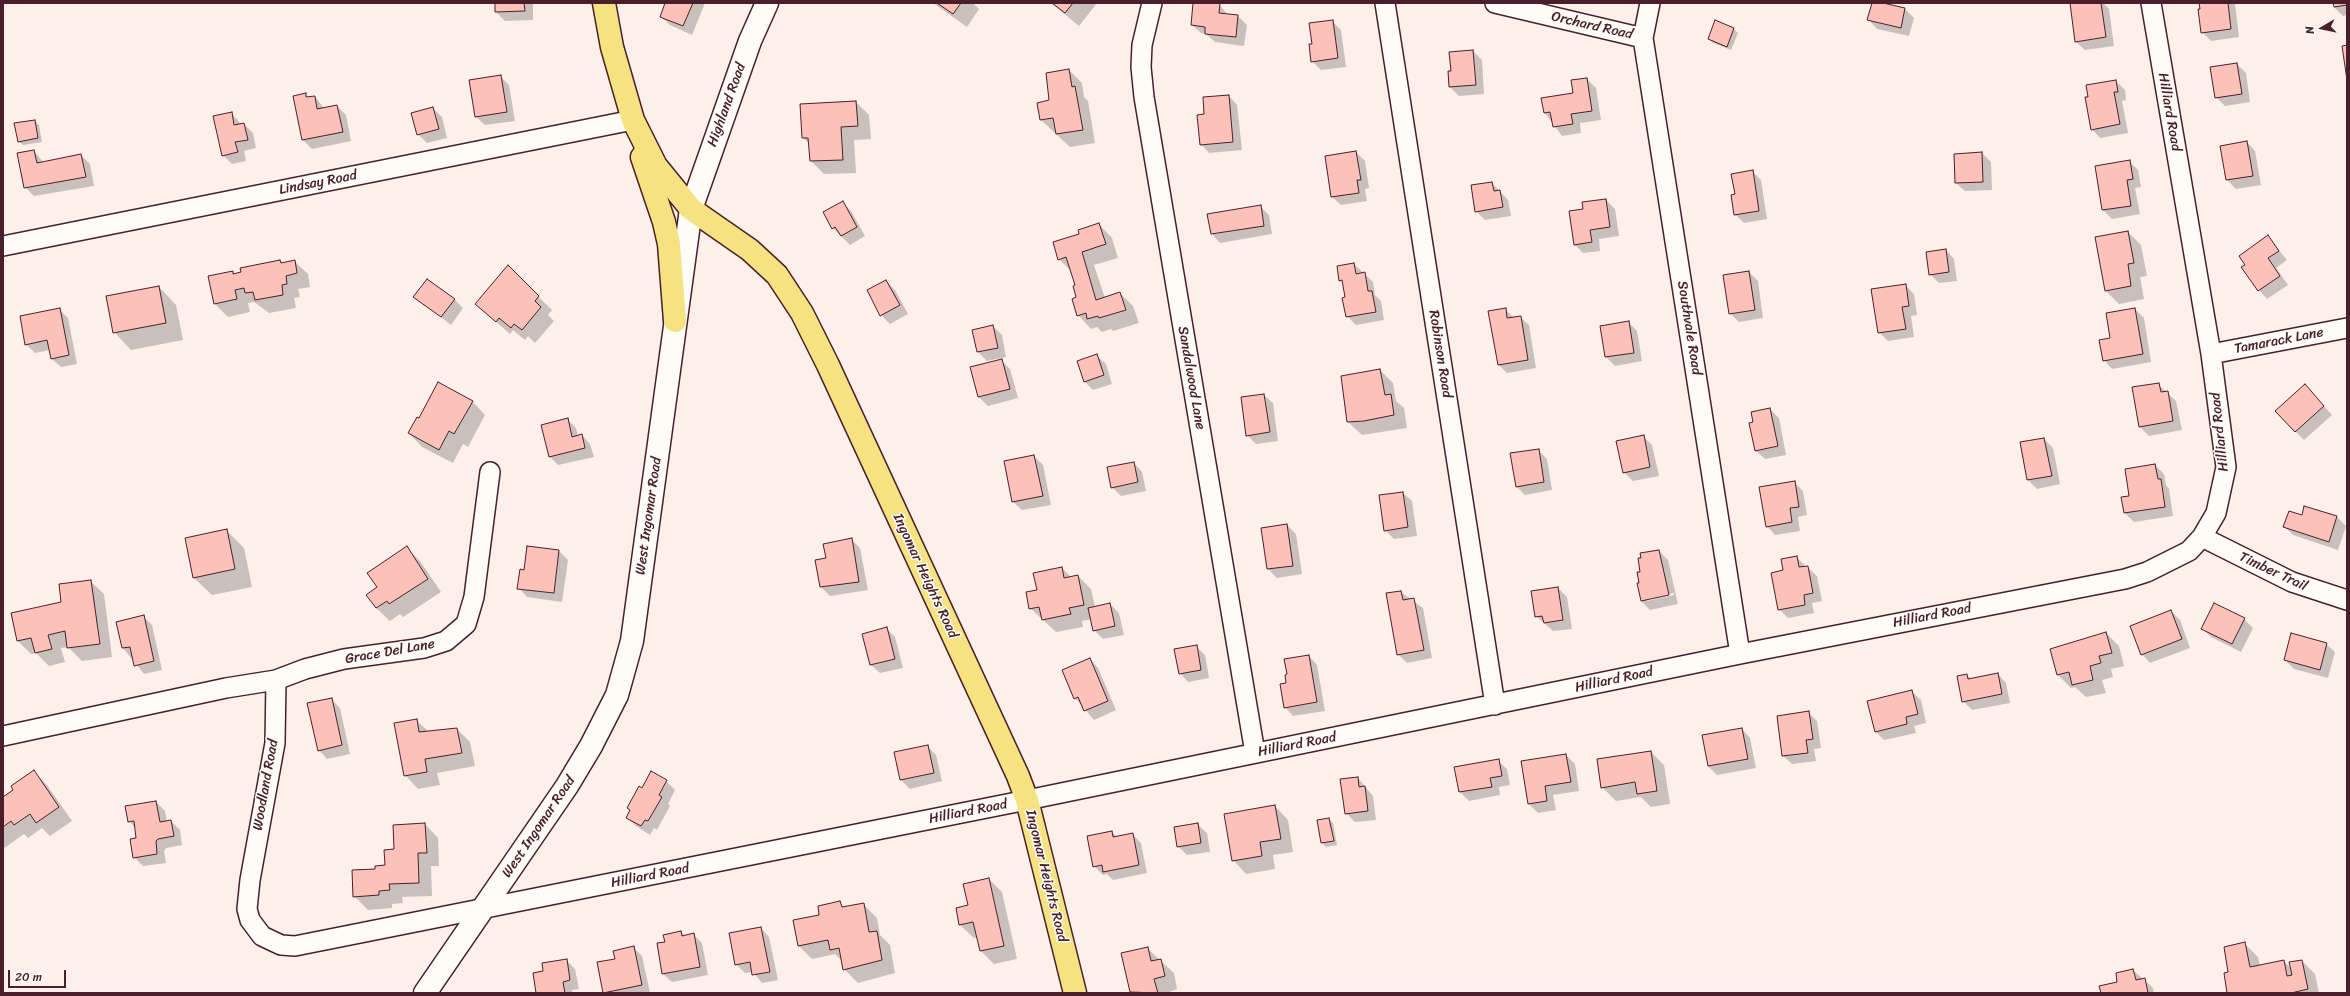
<!DOCTYPE html>
<style>
body{margin:0}
#map{position:relative;width:2350px;height:996px;overflow:hidden;background:#fdf0ea;font-family:Sriracha,sans-serif}
canvas{display:block}
.frame{position:absolute;inset:0;border:4px solid #4a1f2b;pointer-events:none}
.north{position:absolute;left:2302px;top:8px;width:40px;height:40px;-webkit-text-stroke:3px #fdfcf7;paint-order:stroke;rotate:261deg;font-size:11px;font-weight:700;line-height:16px;text-align:center;color:#4a1f2b}
.north::after{content:'';display:block;margin:auto;width:14px;height:18px;background:#4a1f2b;clip-path:polygon(50% 0,100% 100%,50% 72%,0 100%)}
.scale{position:absolute;left:8px;top:970px;width:58px;height:18px;box-sizing:border-box;border:2px solid #4a1f2b;border-top:0;padding-left:5px;font-size:12px;line-height:14px;white-space:nowrap;color:#4a1f2b;-webkit-text-stroke:3px #fdfcf7;paint-order:stroke}
</style>
<div id="map">
<canvas width="2350" height="996"></canvas>
<div class="frame"></div>
<div class="north">N</div>
<div class="scale">20 m</div>
</div>
<script>
const g = document.querySelector('canvas').getContext('2d');
g.lineJoin = 'round';
function fill(path, color) {
  g.fillStyle = color;
  g.fill(path, 'evenodd');
}
function poly(rows) {
  const path = new Path2D();
  for (const r of rows) {
    path.moveTo(r[0], r[1]);
    for (let i = 2; i < r.length; i += 2) path.lineTo(r[i], r[i + 1]);
  }
  return path;
}
function strokePath(path, color, width, dash) {
  g.strokeStyle = color;
  g.lineWidth = width;
  g.lineCap = dash ? 'butt' : 'round';
  g.setLineDash(dash || []);
  g.stroke(path);
}
function write(font, color, halo, rows, align = 'center') {
  g.font = font + ' Sriracha,sans-serif';
  g.lineWidth = 3;
  g.setLineDash([]);
  g.textBaseline = 'middle';
  g.strokeStyle = halo;
  g.fillStyle = color;
  for (const [text, x, y, turn = 0] of rows) {
    g.save();
    g.translate(x, y);
    g.rotate((+turn || 0) * Math.PI / 180);
    g.textAlign = isNaN(turn) ? turn : align;
    if (halo) g.strokeText(text, 0, 0);
    g.fillText(text, 0, 0);
    g.restore();
  }
}
fill(poly([
 [496,3,533,3,533,20,505,21,496,12],
 [666,3,705,3,692,35,670,25,661,17],
 [933,3,973,3,979,9,967,27],
 [1051,3,1097,3,1079,26],
 [1194,3,1219,4,1228,15,1238,16,1247,25,1244,46,1215,42,1206,34,1201,33,1192,25],
 [1873,3,1905,9,1914,18,1909,36,1877,29,1869,20],
 [2079,3,2103,3,2109,9,2114,46,2085,50,2076,42],
 [2200,3,2235,3,2239,37,2211,41,2202,32],
 [2334,3,2347,3,2347,15,2343,16,2334,7],
 [1332,21,1341,30,1346,67,1321,70,1312,61,1314,45],
 [1716,22,1734,29,1738,33,1731,50,1713,43,1709,39],
 [1473,51,1482,60,1484,94,1459,96,1450,87,1449,72,1452,72],
 [2237,64,2246,73,2250,102,2225,106,2216,97],
 [1069,70,1082,83,1084,97,1088,101,1095,143,1070,147,1041,120],
 [500,76,509,85,515,121,485,125,476,117],
 [1587,79,1596,88,1601,120,1580,123,1581,133,1562,136,1544,112,1574,94],
 [2116,81,2125,90,2126,100,2122,101,2128,133,2100,138,2092,129],
 [305,94,309,98,315,97,324,108,337,106,346,115,351,141,312,149,303,140,294,96],
 [1229,96,1237,105,1242,150,1209,153,1201,144,1205,115],
 [856,102,869,115,871,139,854,140,856,173,824,174,811,161,810,144,803,138,801,105],
 [433,108,442,117,447,138,427,143,418,134],
 [231,113,241,124,244,124,253,133,256,148,244,151,246,161,232,164,223,155],
 [34,121,39,125,42,142,23,145,19,141],
 [2247,142,2255,151,2261,185,2236,189,2227,180,2221,147],
 [34,151,43,162,81,155,90,164,94,186,34,196,25,187],
 [1356,152,1365,161,1369,188,1365,189,1367,201,1341,205,1332,197],
 [1982,153,1991,162,1992,190,1965,191,1956,183],
 [2129,161,2138,170,2141,187,2135,188,2140,214,2112,219,2103,210],
 [1752,171,1761,180,1767,219,1744,223,1735,214,1736,195],
 [1492,183,1508,200,1511,216,1485,220,1476,211],
 [1606,200,1615,209,1619,236,1599,239,1600,251,1583,253,1575,245,1584,210],
 [842,202,851,211,865,236,850,245,833,228],
 [1260,206,1269,215,1272,234,1220,243,1212,234],
 [1099,224,1112,238,1118,258,1094,265,1105,298,1120,293,1133,306,1139,323,1113,331,1111,329,1102,332,1097,327,1091,329,1078,315,1076,286,1071,271,1059,259,1081,235],
 [2128,232,2141,245,2147,276,2140,277,2144,299,2119,304,2106,291],
 [2268,237,2287,260,2276,268,2288,285,2267,299,2259,290,2246,265],
 [1946,250,1954,259,1957,281,1939,283,1930,274],
 [280,261,282,263,294,261,308,274,310,287,298,289,300,297,294,298,296,308,269,313,254,302,248,303,250,312,228,317,215,304,233,272,235,274],
 [1354,264,1373,282,1375,295,1381,301,1384,320,1356,325,1347,316,1344,284,1340,280],
 [508,267,552,310,548,315,554,321,535,343,528,336,525,340,513,330,510,334,476,304],
 [1749,272,1758,281,1763,318,1739,322,1730,313],
 [886,281,895,290,908,314,890,324,881,315,868,291],
 [1905,285,1914,294,1917,315,1911,316,1914,337,1888,341,1879,332],
 [159,287,176,305,183,340,131,350,114,332],
 [415,297,454,299,463,308,451,325],
 [59,309,68,318,77,364,61,367,52,359,50,350,35,353,26,344],
 [1505,309,1514,318,1520,317,1529,325,1536,368,1507,373,1498,364],
 [2135,309,2144,318,2151,362,2112,369,2104,360,2111,338],
 [1628,322,1637,331,1642,361,1615,366,1606,357,1601,327],
 [993,326,1002,335,1006,357,987,361,978,352],
 [1097,356,1106,364,1112,384,1093,390,1084,381],
 [1001,360,1010,369,1018,398,988,406,979,397,971,368],
 [1380,370,1393,383,1396,401,1404,408,1407,428,1362,435,1348,422,1342,377],
 [2158,384,2176,401,2182,430,2149,436,2140,427,2133,388],
 [2313,394,2332,415,2304,440,2295,431],
 [1264,395,1273,403,1278,441,1256,444,1247,435],
 [472,401,485,415,468,447,463,444,453,463,422,447,409,433,420,419],
 [1770,409,1779,418,1786,455,1765,459,1756,451,1754,423],
 [567,419,576,428,578,436,582,435,590,444,594,457,558,465,549,456],
 [1643,436,1652,445,1659,476,1633,481,1624,472],
 [2044,439,2053,448,2060,484,2037,489,2028,480,2021,443],
 [1538,450,1547,459,1552,490,1525,495,1516,486],
 [1034,456,1043,465,1051,505,1022,510,1013,502],
 [1134,463,1142,472,1146,491,1121,496,1112,487],
 [2155,465,2164,474,2166,485,2169,489,2173,516,2134,522,2125,513,2122,498,2130,497],
 [1794,482,1803,491,1807,515,1798,517,1800,531,1775,535,1767,526],
 [1403,493,1412,501,1417,536,1394,539,1385,530],
 [2305,507,2337,517,2346,526,2338,550,2293,535,2284,526,2302,516],
 [1287,525,1296,534,1302,574,1277,578,1268,569,1262,528],
 [226,530,244,548,252,587,212,595,194,578],
 [851,539,860,548,868,590,830,596,821,587,816,561,827,559],
 [528,547,559,551,568,560,562,602,527,597,519,588,525,571],
 [407,548,420,561,441,592,403,617,400,614,390,621,376,608],
 [1659,551,1668,560,1678,604,1650,610,1641,601,1641,573],
 [1674,593,1674,595,1647,601,1647,599],
 [1796,557,1817,576,1822,601,1812,603,1814,613,1788,618,1779,609,1784,571],
 [1062,568,1071,577,1078,576,1091,589,1095,607,1110,604,1119,613,1124,635,1103,639,1094,630,1092,619,1082,621,1083,627,1056,632,1030,608,1038,591],
 [90,581,104,594,112,657,82,661,68,647,61,648,65,662,49,666,36,653,31,654,18,641,12,614,62,603],
 [1558,588,1567,597,1572,629,1553,631,1536,616],
 [1401,592,1423,608,1432,658,1407,663,1398,654],
 [2171,611,2180,620,2190,648,2150,663,2142,654],
 [143,616,152,625,162,670,144,674,123,648,117,622],
 [2244,619,2253,628,2241,652,2211,637,2202,628],
 [886,628,895,637,903,668,880,673,871,665],
 [2106,633,2119,646,2124,666,2111,669,2113,677,2102,680,2106,693,2086,697,2075,687,2071,688,2058,675],
 [2326,644,2335,652,2328,678,2294,669,2285,660],
 [1196,646,1205,655,1209,678,1188,682,1180,673],
 [1309,656,1317,665,1325,711,1293,716,1285,707,1287,684],
 [1090,659,1098,668,1116,710,1094,720,1075,698],
 [1998,674,2006,683,2010,703,1972,710,1963,701,1967,675,1971,679],
 [1912,692,1921,700,1926,723,1914,726,1916,733,1884,740,1875,731],
 [331,699,340,708,350,754,327,759,319,750],
 [1808,712,1817,721,1821,748,1814,749,1816,761,1792,764,1783,756],
 [416,720,429,732,457,729,470,742,475,766,437,773,440,785,418,789,405,775],
 [1742,729,1750,738,1756,768,1717,775,1708,766],
 [927,746,936,755,942,781,910,789,901,780],
 [1651,752,1664,765,1670,804,1651,807,1641,797,1616,801,1602,787],
 [1566,755,1575,764,1579,791,1553,795,1556,810,1538,813,1529,804,1523,762],
 [1498,761,1507,769,1510,785,1499,787,1500,795,1469,801,1460,792,1456,768],
 [34,772,47,785,72,821,50,836,42,828,28,838,24,834,3,849,3,798],
 [651,773,666,781,675,790,668,804,670,806,657,830,654,828,650,835,636,826,627,818],
 [1358,778,1373,796,1376,820,1355,822,1346,813],
 [156,802,165,811,167,822,171,821,180,830,182,845,166,848,164,851,166,863,143,866,134,857,138,839,136,829,129,821],
 [1275,806,1288,820,1293,852,1273,855,1275,869,1246,874,1233,860],
 [1329,819,1333,823,1337,845,1326,847,1322,843],
 [425,824,438,838,439,866,431,866,432,896,402,897,403,903,392,904,392,908,368,910,354,896,376,870,386,866,395,850],
 [1198,825,1207,833,1210,852,1187,855,1178,846],
 [1112,832,1117,837,1132,834,1141,843,1147,873,1113,880,1107,874,1103,875,1094,866],
 [989,879,1002,892,1017,959,994,964,981,951,978,937,974,938,960,925,969,906],
 [840,902,845,908,863,904,877,918,880,935,890,945,895,973,858,983,844,969,843,962,835,954,812,959,798,945],
 [761,928,769,937,778,980,762,983,753,972,745,973,736,964],
 [681,932,685,936,693,934,702,943,708,975,672,982,663,974,666,943],
 [2245,944,2258,957,2260,966,2284,961,2292,970,2302,961,2315,974,2319,993,2229,993,2229,973],
 [633,947,642,956,650,993,604,993,616,959],
 [1147,948,1174,973,1177,989,1167,993,1131,992],
 [566,960,575,969,579,989,572,990,572,993,537,993,544,971],
 [2133,970,2153,988,2154,993,2102,993,2119,983]
]), '#0003');
const building = poly([
 [495,3,524,3,525,11,495,12,495,3],
 [665,3,693,3,683,26,660,17,665,3],
 [937,3,961,3,953,14,937,3],
 [1052,3,1073,3,1065,13,1052,3],
 [1193,3,1220,3,1219,13,1238,15,1236,37,1205,34,1205,27,1191,25,1193,3],
 [1872,3,1883,3,1905,8,1901,28,1867,20,1872,3],
 [2070,3,2101,3,2106,37,2075,42,2070,3],
 [2199,3,2228,3,2231,29,2201,33,2198,9,2200,9,2199,3],
 [2333,3,2347,3,2347,5,2334,7,2333,3],
 [1333,20,1338,58,1311,62,1309,44,1312,44,1309,23,1333,20],
 [1715,20,1734,28,1727,47,1708,39,1715,20],
 [2347,45,2347,80,2342,46,2347,45],
 [1473,50,1476,85,1449,87,1448,71,1451,71,1449,52,1473,50],
 [2237,63,2242,94,2215,98,2210,67,2237,63],
 [1069,69,1072,87,1075,86,1083,130,1056,134,1053,118,1040,120,1037,103,1049,100,1046,73,1069,69],
 [501,75,507,112,475,117,469,80,501,75],
 [1587,78,1592,111,1571,114,1573,124,1553,127,1550,112,1544,113,1541,98,1573,93,1571,80,1587,78],
 [2116,80,2118,92,2114,92,2120,124,2091,130,2085,97,2088,97,2086,85,2116,80],
 [306,93,306,97,315,96,317,109,337,105,343,132,302,140,293,96,306,93],
 [1229,95,1233,142,1200,145,1197,115,1204,114,1203,97,1229,95],
 [856,101,858,126,841,127,843,160,810,161,808,138,802,138,800,104,856,101],
 [433,107,439,129,417,135,411,113,433,107],
 [232,112,234,125,244,123,248,140,235,142,238,152,222,156,213,116,232,112],
 [35,120,38,138,18,142,14,123,35,120],
 [2247,141,2253,176,2226,180,2220,146,2247,141],
 [34,150,37,163,81,154,86,177,24,188,17,153,34,150],
 [1356,151,1361,180,1357,180,1359,193,1331,197,1325,156,1356,151],
 [1982,152,1983,182,1955,183,1954,154,1982,152],
 [2130,160,2133,179,2127,180,2131,206,2102,210,2095,166,2130,160],
 [1753,170,1759,211,1734,215,1731,195,1735,194,1731,174,1753,170],
 [1492,182,1494,191,1500,190,1503,207,1475,212,1471,185,1492,182],
 [1606,199,1610,227,1590,230,1592,242,1574,245,1569,211,1583,209,1582,202,1606,199],
 [843,201,857,227,841,236,835,227,832,229,823,212,843,201],
 [1261,205,1264,226,1211,234,1207,214,1261,205],
 [1099,223,1106,244,1082,252,1096,300,1120,292,1126,310,1099,318,1098,316,1087,319,1086,313,1077,316,1072,299,1076,297,1073,286,1075,285,1066,257,1058,260,1053,242,1079,234,1078,230,1099,223],
 [2128,231,2134,263,2128,264,2131,286,2105,291,2095,237,2128,231],
 [2268,235,2279,251,2268,258,2280,276,2258,291,2241,267,2245,265,2239,256,2268,235],
 [1946,249,1949,272,1929,275,1926,252,1946,249],
 [280,260,281,263,295,260,297,273,286,276,287,284,282,285,283,295,255,300,253,292,245,293,244,288,235,290,237,299,214,304,208,276,233,271,233,274,241,272,240,268,280,260],
 [1354,263,1356,274,1365,272,1368,291,1372,291,1376,312,1346,317,1342,298,1345,297,1342,280,1339,281,1337,266,1354,263],
 [508,265,539,296,535,301,541,307,522,330,514,324,511,328,499,318,496,322,475,304,508,265],
 [1749,271,1755,310,1729,314,1723,275,1749,271],
 [427,279,455,299,441,317,413,297,427,279],
 [886,280,900,305,880,316,867,290,886,280],
 [1906,284,1909,306,1902,307,1906,329,1878,333,1871,289,1906,284],
 [159,286,166,323,113,333,106,296,159,286],
 [60,308,69,355,51,359,47,340,25,345,20,316,60,308],
 [1506,308,1507,318,1521,316,1528,360,1498,365,1488,311,1506,308],
 [2135,308,2143,354,2103,361,2099,340,2110,338,2106,313,2135,308],
 [1629,321,1634,353,1605,357,1600,326,1629,321],
 [993,325,998,348,977,352,972,330,993,325],
 [1097,354,1104,375,1084,382,1077,361,1097,354],
 [1002,359,1010,389,978,397,970,367,1002,359],
 [1380,369,1385,395,1391,394,1394,415,1364,421,1347,422,1341,376,1380,369],
 [438,382,473,401,454,434,449,431,439,450,408,433,417,417,419,418,438,382],
 [2159,383,2161,392,2168,391,2173,421,2139,427,2132,387,2159,383],
 [2305,384,2324,406,2295,432,2275,411,2305,384],
 [1264,394,1270,432,1246,436,1241,397,1264,394],
 [1770,408,1778,446,1755,451,1749,423,1753,422,1751,412,1770,408],
 [568,418,572,437,582,434,585,448,549,457,541,425,568,418],
 [1644,435,1650,467,1623,473,1616,441,1644,435],
 [2044,438,2052,476,2027,480,2020,442,2044,438],
 [1539,449,1544,482,1516,487,1510,453,1539,449],
 [1034,455,1043,496,1012,502,1004,461,1034,455],
 [1134,462,1138,482,1111,488,1107,467,1134,462],
 [2155,464,2158,479,2161,479,2165,507,2124,513,2121,497,2129,496,2125,469,2155,464],
 [1795,481,1799,507,1790,508,1792,522,1766,527,1759,487,1795,481],
 [1403,492,1408,527,1384,531,1379,495,1403,492],
 [2304,506,2337,516,2329,542,2283,527,2289,511,2302,515,2304,506],
 [1287,524,1293,566,1267,569,1261,528,1287,524],
 [227,529,235,569,193,578,185,538,227,529],
 [852,538,859,582,820,587,815,560,826,558,823,544,852,538],
 [407,546,428,579,389,604,387,601,376,608,366,595,377,587,367,573,407,546],
 [527,546,559,550,554,593,517,589,520,569,524,570,527,546],
 [1659,550,1669,595,1641,601,1637,583,1639,583,1637,572,1640,572,1638,558,1641,558,1640,553,1659,550],
 [1797,556,1799,567,1808,566,1813,593,1804,595,1805,605,1778,610,1771,573,1783,570,1781,559,1797,556],
 [1062,567,1064,578,1078,575,1084,605,1069,608,1071,614,1042,620,1039,607,1029,609,1026,592,1037,590,1033,573,1062,567],
 [91,580,100,644,67,648,65,631,48,635,52,649,35,653,31,638,17,641,11,613,61,602,59,584,91,580],
 [1558,587,1563,620,1544,623,1542,616,1535,617,1531,591,1558,587],
 [1401,591,1403,600,1414,598,1424,650,1397,655,1386,593,1401,591],
 [1110,603,1115,626,1093,631,1088,608,1110,603],
 [2214,603,2245,618,2232,644,2201,629,2214,603],
 [2171,610,2182,639,2141,655,2130,626,2171,610],
 [144,615,154,661,134,666,130,647,122,648,116,622,144,615],
 [887,627,895,659,870,665,862,634,887,627],
 [2106,632,2112,653,2099,656,2101,663,2090,666,2093,680,2072,685,2069,672,2057,675,2050,649,2106,632],
 [2291,633,2327,643,2320,670,2284,660,2291,633],
 [1197,645,1201,670,1179,674,1174,649,1197,645],
 [1309,655,1317,702,1284,708,1280,684,1286,683,1285,675,1287,674,1284,659,1309,655],
 [1090,658,1108,701,1084,711,1078,697,1074,699,1062,670,1090,658],
 [1998,673,2002,694,1962,702,1957,676,1967,674,1968,679,1998,673],
 [1912,690,1918,714,1906,717,1907,724,1875,732,1867,701,1912,690],
 [332,698,342,745,318,751,307,703,332,698],
 [1809,711,1813,739,1806,740,1808,753,1782,756,1777,716,1809,711],
 [417,719,419,732,457,728,462,753,425,759,427,772,404,776,394,723,417,719],
 [1742,728,1748,759,1708,766,1702,735,1742,728],
 [928,745,934,773,900,780,894,752,928,745],
 [1651,751,1657,791,1637,794,1635,782,1601,788,1597,759,1651,751],
 [1566,754,1571,782,1545,786,1547,801,1528,804,1521,761,1566,754],
 [1499,759,1502,776,1490,778,1492,787,1459,792,1454,767,1499,759],
 [34,770,59,807,36,823,30,814,14,825,11,821,3,827,3,797,13,790,11,786,34,770],
 [651,771,667,780,659,795,662,797,648,821,645,820,641,826,626,818,630,810,627,808,639,786,642,788,651,771],
 [1358,777,1359,787,1365,786,1368,811,1345,814,1340,779,1358,777],
 [156,801,160,822,171,820,174,836,158,839,156,841,157,854,133,858,130,839,136,838,134,821,128,822,125,806,156,801],
 [1275,805,1281,839,1260,842,1262,856,1232,861,1224,814,1275,805],
 [1329,818,1334,841,1321,843,1317,820,1329,818],
 [425,823,427,853,418,853,419,883,389,884,390,890,379,891,379,895,353,897,352,870,375,869,375,866,385,865,384,850,394,849,393,825,425,823],
 [1198,823,1201,843,1177,847,1174,827,1198,823],
 [1112,831,1113,837,1133,833,1139,865,1103,872,1102,865,1093,867,1087,836,1112,831],
 [989,878,1004,946,980,951,973,922,959,925,956,908,968,905,963,884,989,878],
 [840,901,842,907,864,903,869,932,877,931,882,960,843,970,839,948,830,950,828,940,798,946,793,920,819,915,818,906,840,901],
 [761,927,770,972,752,975,750,962,735,965,729,933,761,927],
 [681,931,682,936,694,933,700,967,662,974,657,943,665,942,663,935,681,931],
 [2245,942,2250,967,2284,960,2287,976,2292,975,2289,962,2302,960,2308,989,2291,993,2227,993,2224,973,2228,972,2224,947,2245,942],
 [634,946,642,985,603,993,597,962,615,959,613,951,634,946],
 [1148,947,1151,961,1161,959,1165,976,1154,979,1158,993,1130,992,1121,953,1148,947],
 [567,959,570,980,563,982,565,993,536,993,533,973,543,971,542,963,567,959],
 [2133,969,2136,980,2145,978,2148,993,2101,993,2099,986,2117,982,2116,973,2133,969]
]);
fill(building, '#fcc1b8');
strokePath(building, '#4a1f2b', 1);
const street = poly([
 [1152,3,1142,45,1141,67,1144,97,1255,753],
 [1385,3,1495,705],
 [1495,3,1643,38],
 [1650,3,1643,38,1740,654],
 [3,246,633,120],
 [2211,354,2347,328],
 [2202,537,2292,582,2347,600],
 [276,680,275,743,250,880,247,909,250,920,262,936,281,945,295,946,1027,800,1740,654,2125,579,2147,572,2189,551,2202,537,2216,513,2226,467,2211,354,2151,3],
 [3,736,226,688,276,680,305,669,344,659,424,648,446,641,466,624,474,597,490,472]
]);
const secondary = poly([
 [425,993,567,786,591,746,617,695,632,641,691,209,750,41,767,3]
]);
const primary = poly([
 [604,3,612,47,633,120,656,166,691,209,750,250,777,275,802,313,828,365,1018,776,1027,800,1075,993],
 [642,157,664,222,669,244,675,321]
]);
strokePath(street, '#4a1f2b', 22);
strokePath(secondary, '#4a1f2b', 25);
strokePath(primary, '#4a1f2b', 25);
strokePath(street, '#fdfcf7', 19);
strokePath(secondary, '#fdfcf7', 22);
strokePath(primary, '#f5e382', 22);
write('14px', '#4a1f2b', '#fdfcf7', [
 ["Orchard Road",1592,26,13],
 ["Highland Road",727,105,-70],
 ["Hilliard Road",2169,112,80],
 ["Lindsay Road",318,183,-11],
 ["Southvale Road",1689,328,81],
 ["Tamarack Lane",2279,341,-11],
 ["Robinson Road",1440,354,81],
 ["Sandalwood Lane",1191,378,80],
 ["Hilliard Road",2220,432,-96],
 ["West Ingomar Road",649,516,-82],
 ["Timber Trail",2273,572,25],
 ["Ingomar Heights Road",925,576,65],
 ["Hilliard Road",1932,616,-11],
 ["Grace Del Lane",390,652,-10],
 ["Hilliard Road",1614,680,-12],
 ["Hilliard Road",1297,745,-11],
 ["Woodland Road",266,785,-80],
 ["Hilliard Road",968,812,-11],
 ["West Ingomar Road",539,827,-56],
 ["Hilliard Road",650,876,-11],
 ["Ingomar Heights Road",1046,876,76]
]);
</script>
